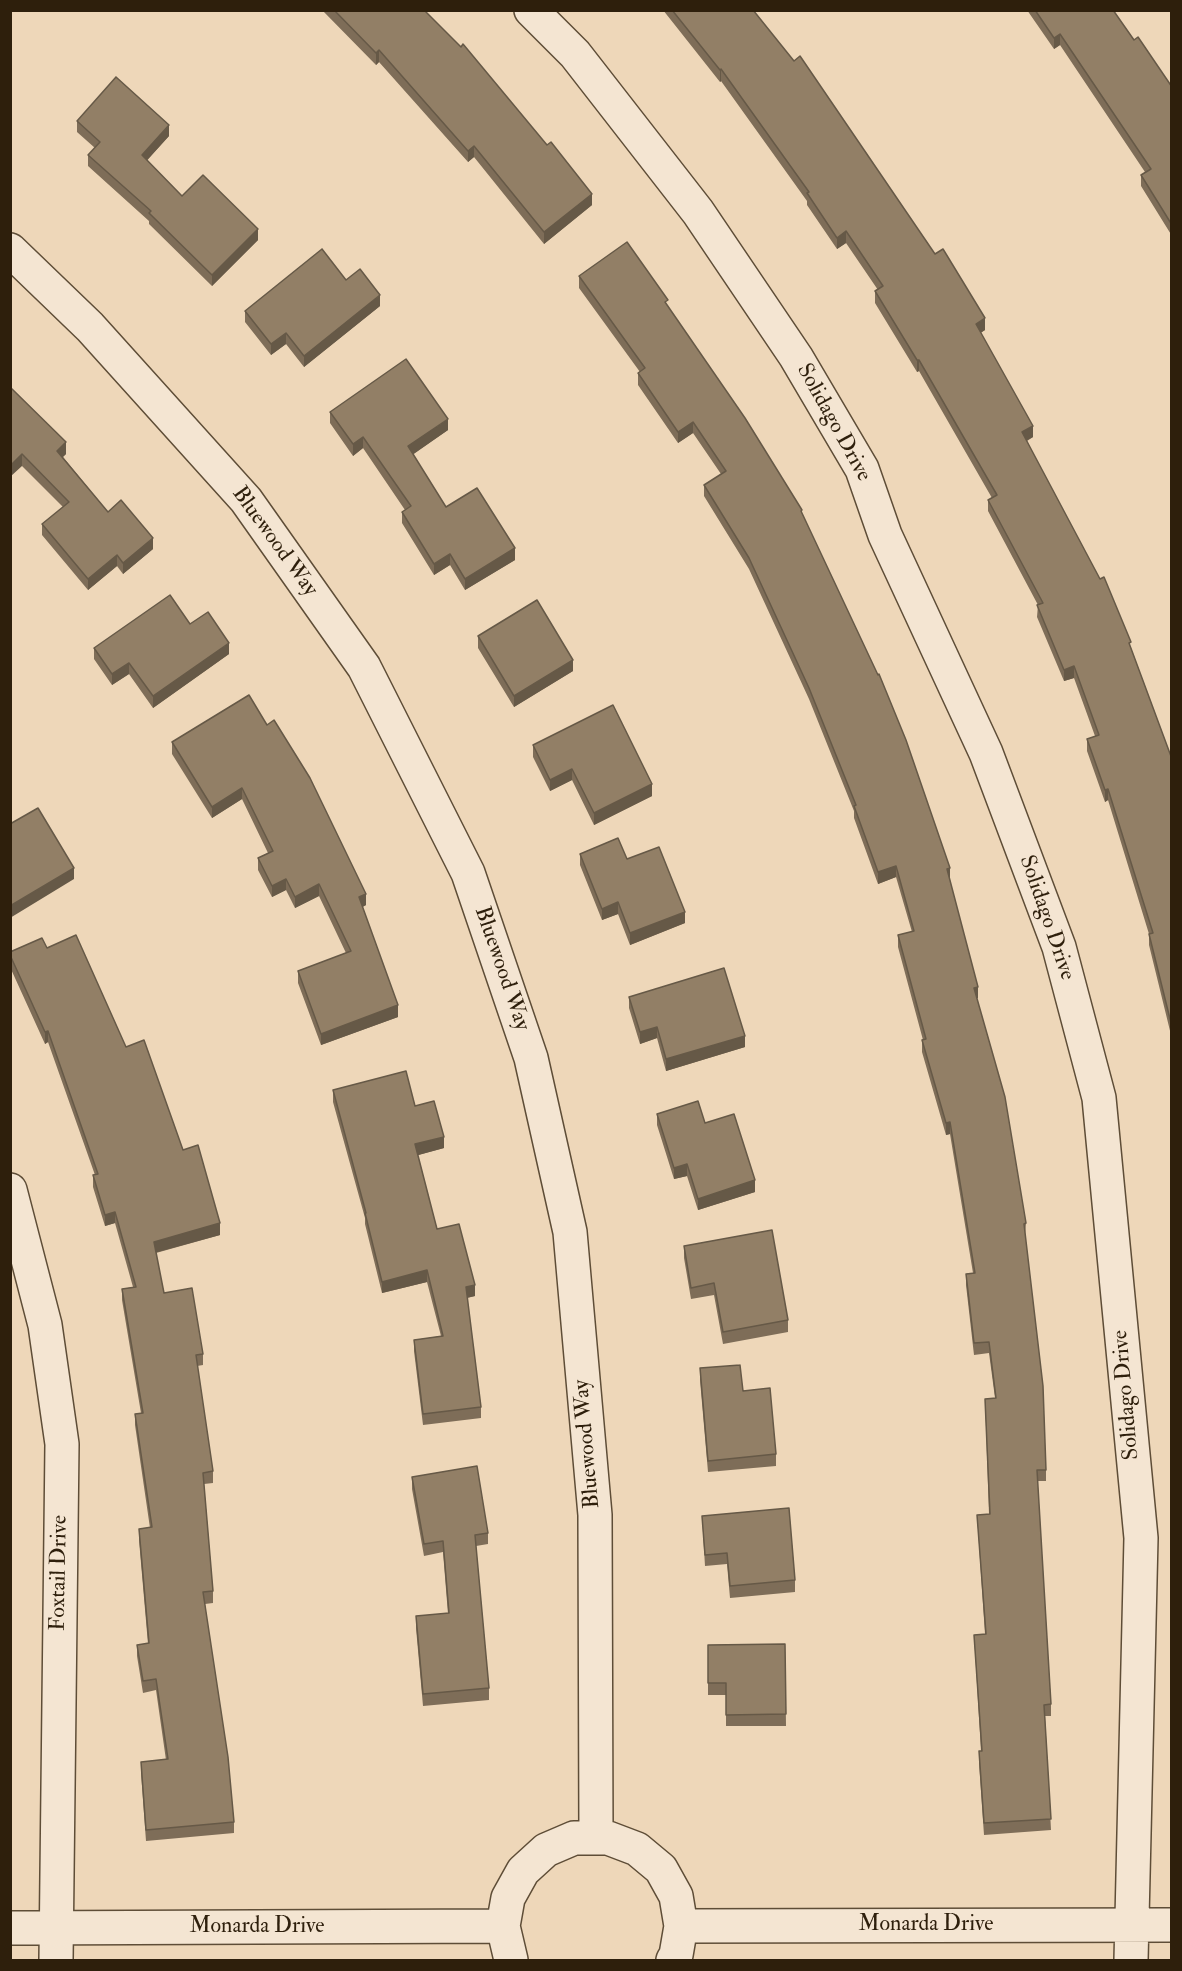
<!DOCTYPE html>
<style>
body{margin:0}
#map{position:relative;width:1182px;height:1971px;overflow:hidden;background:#eed7b9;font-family:"IM FELL Double Pica",serif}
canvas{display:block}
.frame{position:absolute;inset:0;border:12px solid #2e1f0c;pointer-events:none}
</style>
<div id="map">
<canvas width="1182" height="1971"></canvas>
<div class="frame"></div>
</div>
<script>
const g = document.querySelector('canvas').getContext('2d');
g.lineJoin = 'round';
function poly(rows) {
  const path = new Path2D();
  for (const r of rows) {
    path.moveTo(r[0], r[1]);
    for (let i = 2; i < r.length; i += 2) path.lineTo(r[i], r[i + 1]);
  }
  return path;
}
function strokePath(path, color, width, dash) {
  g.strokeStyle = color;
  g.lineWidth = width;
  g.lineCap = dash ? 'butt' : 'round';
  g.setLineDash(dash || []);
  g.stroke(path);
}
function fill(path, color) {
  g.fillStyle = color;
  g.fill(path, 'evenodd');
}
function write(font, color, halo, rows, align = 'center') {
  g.font = font + ' "IM FELL Double Pica",serif';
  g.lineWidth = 6;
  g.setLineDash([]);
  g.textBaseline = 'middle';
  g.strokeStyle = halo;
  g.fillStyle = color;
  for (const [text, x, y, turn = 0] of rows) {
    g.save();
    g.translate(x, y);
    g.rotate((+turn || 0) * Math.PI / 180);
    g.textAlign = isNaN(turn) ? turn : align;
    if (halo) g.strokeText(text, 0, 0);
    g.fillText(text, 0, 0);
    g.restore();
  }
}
const minor = poly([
 [531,10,575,54,698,212,796,357,862,469,885,535,986,753,1059,947,1099,1098,1141,1538,1131,1960],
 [10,250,90,327,246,500,364,667,468,873,531,1058,570,1232,595,1515,596,1838],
 [10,1190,45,1325,62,1444,56,1960],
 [681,1926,1172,1925],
 [10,1928,503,1926],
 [511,1960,503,1926,508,1898,523,1871,546,1850,574,1838,608,1838,637,1849,661,1869,676,1896,681,1926,676,1955,673,1960]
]);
strokePath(minor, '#5e4d37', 36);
strokePath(minor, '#f4e5d2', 33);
fill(poly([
 [322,10,426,10,426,12,592,205,544,244,474,157,468,162,379,62,376,65],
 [663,10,753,10,985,330,980,333,1033,437,1027,441,1131,648,1172,759,1172,1039,1149,945,1149,934,1108,800,1105,802,1087,751,1087,739,1095,736,1074,678,1064,681,1037,617,1038,605,988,511,988,500,992,498,919,371,917,372,875,303,875,291,878,290,846,243,837,249,807,205,807,201,721,81,720,82],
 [1027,10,1113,10,1134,40,1172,87,1172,236,1141,186,1141,175,1145,172,1060,45,1054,49],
 [77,121,169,136,147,160,182,196,258,240,212,286,149,224,149,221,88,166,88,155,95,148,77,132],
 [579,276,668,307,802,514,950,880,978,998,977,998,1026,1223,1025,1235,1046,1470,1046,1481,1037,1481,1051,1704,1051,1716,1045,1716,1051,1830,984,1835,979,1763,979,1751,981,1751,974,1635,985,1634,977,1515,989,1514,985,1399,995,1398,989,1353,974,1355,966,1285,966,1274,973,1273,950,1134,946,1135,922,1052,922,1040,923,1040,898,947,898,935,912,932,896,877,878,884,854,818,854,811,809,699,749,569,704,496,704,485,721,474,693,433,678,443,638,385,638,373,640,372,579,288],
 [346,280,380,306,304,367,286,344,271,355,245,322,245,311],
 [10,387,66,454,63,457,108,512,153,549,123,574,117,566,88,590,42,535,42,524,63,507,22,466],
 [330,412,448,430,413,454,446,507,515,560,465,590,450,565,434,575,402,523,402,512,405,510,363,448,353,456,330,423],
 [190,624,229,654,153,708,129,674,112,685,94,659,94,648],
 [478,636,573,671,514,707,478,648],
 [249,695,366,905,362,907,398,1017,321,1045,298,983,298,971,346,953,319,896,295,908,286,890,272,897,258,870,258,858,268,853,242,799,212,818,172,754,172,742],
 [533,745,652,796,594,825,572,780,550,791,533,757],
 [580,854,627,859,685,923,630,945,618,914,602,920,580,865],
 [47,948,126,1047,183,1150,220,1235,156,1253,164,1293,203,1354,203,1365,197,1366,213,1471,213,1483,204,1484,213,1591,213,1603,205,1604,234,1822,234,1833,146,1841,141,1773,141,1762,166,1760,156,1690,143,1693,137,1656,137,1645,148,1644,139,1540,139,1529,150,1528,135,1425,135,1414,141,1413,122,1300,122,1289,133,1287,115,1223,105,1226,93,1187,93,1175,95,1175,48,1042,45,1044,10,967,10,952],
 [629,997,745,1047,666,1071,657,1038,640,1044,629,1008],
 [333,1090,444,1148,418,1155,437,1229,475,1296,467,1298,481,1407,481,1418,423,1425,414,1351,414,1340,441,1336,427,1282,382,1293,365,1224,365,1218,333,1102],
 [657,1114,705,1123,755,1192,698,1210,687,1176,674,1179,657,1125],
 [684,1246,788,1320,788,1332,723,1344,714,1295,691,1299,684,1258],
 [700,1368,743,1391,776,1454,776,1466,708,1472,700,1380],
 [412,1477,488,1533,488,1544,476,1546,489,1688,489,1700,423,1706,416,1628,416,1616,448,1614,443,1552,424,1556,412,1489],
 [702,1516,795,1580,795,1592,730,1598,727,1564,705,1566],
 [785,1644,786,1726,726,1726,726,1695,708,1695,708,1645]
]), '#7e6d58');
fill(poly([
 [1060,34,1060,45,1054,49,1054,38],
 [379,50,379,62,376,65,376,53],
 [721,69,721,81,720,82,720,70],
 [169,125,169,136,142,166,142,155],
 [474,146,474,157,468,162,468,151],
 [592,194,592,205,544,244,544,232],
 [258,229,258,240,212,286,212,275],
 [846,231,846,243,837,249,837,238],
 [380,295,380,306,304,367,304,356],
 [985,318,985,330,976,336,976,324],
 [286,333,286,344,271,355,271,344],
 [917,360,919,360,919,371,917,372],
 [448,419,448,430,408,458,408,446],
 [693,422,693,433,678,443,678,432],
 [1033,426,1033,437,1022,443,1022,432],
 [363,437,363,448,353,456,353,444],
 [66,442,66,454,57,462,57,451],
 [22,454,22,466,10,477,10,466],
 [153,538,153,549,123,574,123,563],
 [515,548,515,560,465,590,465,579],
 [450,554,450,565,434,575,434,564],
 [117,555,117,566,88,590,88,579],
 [229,643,229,654,153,708,153,696],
 [573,660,573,671,514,707,514,696],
 [129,663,129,674,112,685,112,674],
 [1074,666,1074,678,1064,681,1064,670],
 [572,769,572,780,550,791,550,780],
 [652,784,652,796,594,825,594,813],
 [242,788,242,799,212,818,212,807],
 [1108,789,1108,800,1105,802,1105,790],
 [896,866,896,877,878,884,878,872],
 [74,868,74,879,10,918,10,906],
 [950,868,950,880,947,881,947,869],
 [286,879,286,890,272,897,272,886],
 [319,884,319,896,295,908,295,897],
 [366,894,366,905,359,909,359,897],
 [618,902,618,914,602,920,602,909],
 [685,912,685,923,630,945,630,933],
 [978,987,978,998,974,999,974,988],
 [398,1005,398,1017,321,1045,321,1034],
 [657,1027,657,1038,640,1044,640,1032],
 [48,1031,48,1042,45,1044,45,1032],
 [745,1036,745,1047,666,1071,666,1059],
 [950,1122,950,1134,946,1135,946,1123],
 [444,1137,444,1148,415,1156,415,1144],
 [687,1164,687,1176,674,1179,674,1168],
 [755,1180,755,1192,698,1210,698,1199],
 [115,1212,115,1223,105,1226,105,1215],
 [220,1223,220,1235,154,1253,154,1242],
 [427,1270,427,1282,382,1293,382,1282],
 [475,1285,475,1296,466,1298,466,1287]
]), '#665947');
const building = poly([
 [334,10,424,10,461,47,463,44,547,145,551,142,592,194,544,232,474,146,468,151,379,50,376,53,334,10],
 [672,10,753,10,794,61,800,56,935,254,943,249,985,318,976,324,1033,426,1022,432,1100,579,1104,577,1131,642,1129,643,1172,759,1172,1027,1149,934,1153,933,1108,789,1105,790,1087,739,1099,735,1074,666,1064,670,1037,605,1043,603,988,500,997,495,919,360,917,360,875,291,883,286,846,231,837,238,807,193,809,192,721,69,720,70,672,10],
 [1035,10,1113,10,1134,40,1138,37,1172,87,1172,100,1171,101,1172,102,1172,225,1141,175,1151,169,1060,34,1054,38,1035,10],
 [116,77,169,125,142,155,182,196,203,175,258,229,212,275,149,213,151,211,88,155,100,142,77,121,116,77],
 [627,242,668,300,665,302,745,418,802,510,801,511,878,675,879,674,906,740,950,868,947,869,978,987,974,988,1005,1097,1026,1223,1024,1224,1043,1386,1046,1470,1037,1470,1051,1704,1044,1705,1051,1819,984,1823,979,1751,982,1751,974,1635,986,1634,977,1515,990,1514,985,1399,996,1398,989,1342,974,1343,966,1274,975,1273,950,1122,946,1123,922,1040,926,1039,898,935,914,931,896,866,878,872,854,806,856,805,809,688,749,558,704,485,726,471,693,422,678,432,638,373,645,368,579,276,627,242],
 [322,249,346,280,360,269,380,295,304,356,286,333,271,344,245,311,322,249],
 [406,359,448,419,408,446,446,507,477,488,515,548,465,579,450,554,434,564,402,512,411,506,363,437,353,444,330,412,406,359],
 [10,387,66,442,57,451,108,512,121,500,153,538,123,563,117,555,88,579,42,524,69,502,22,454,10,466,10,387],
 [170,595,190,624,208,612,229,643,153,696,129,663,112,674,94,648,170,595],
 [537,600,573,660,514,696,478,636,537,600],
 [249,695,267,725,274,720,310,778,366,894,359,897,398,1005,321,1034,298,971,351,951,319,884,295,897,286,879,272,886,258,858,273,851,242,788,212,807,172,742,249,695],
 [613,705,652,784,594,813,572,769,550,780,533,745,613,705],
 [38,808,74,868,10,906,10,824,38,808],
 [618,838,627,859,659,847,685,912,630,933,618,902,602,909,580,854,618,838],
 [76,935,126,1047,144,1040,183,1150,198,1145,220,1223,154,1242,164,1293,192,1288,203,1354,196,1355,213,1471,203,1473,213,1591,203,1592,228,1757,234,1822,146,1830,141,1762,168,1759,156,1679,143,1681,137,1645,149,1643,139,1529,152,1527,135,1414,143,1413,122,1289,136,1287,115,1212,105,1215,93,1175,98,1174,48,1031,45,1032,10,955,10,952,42,938,47,948,76,935],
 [724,968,745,1036,666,1059,657,1027,640,1032,629,997,724,968],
 [406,1071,415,1106,434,1101,444,1137,415,1144,437,1229,459,1224,475,1285,466,1287,481,1407,423,1414,414,1340,443,1336,427,1270,382,1282,365,1213,366,1213,333,1090,406,1071],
 [698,1101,705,1123,734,1114,755,1180,698,1199,687,1164,674,1168,657,1114,698,1101],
 [772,1230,788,1320,723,1332,714,1283,691,1288,684,1246,772,1230],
 [740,1365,743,1391,770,1388,776,1454,708,1461,700,1368,740,1365],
 [477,1466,488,1533,475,1535,489,1688,423,1694,416,1616,449,1613,443,1541,424,1544,412,1477,477,1466],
 [789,1508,795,1580,730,1586,727,1553,705,1555,702,1516,789,1508],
 [785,1644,786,1714,726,1715,726,1683,708,1683,708,1645,785,1644]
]);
fill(building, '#927f66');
strokePath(building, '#665947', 1.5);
write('22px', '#2e1f0c', '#f4e5d2', [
 ["Solidago Drive",833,423,61],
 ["Bluewood Way",274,542,54],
 ["Solidago Drive",1046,918,71],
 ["Bluewood Way",501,969,71],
 ["Solidago Drive",1127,1395,-95],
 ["Bluewood Way",588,1444,-95],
 ["Foxtail Drive",60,1573,-89],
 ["Monarda Drive",926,1925],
 ["Monarda Drive",257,1927]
]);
</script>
